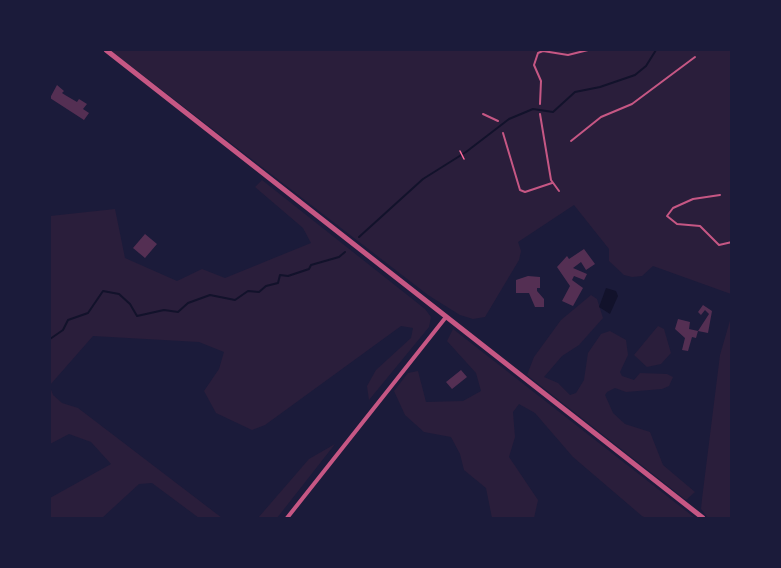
<!DOCTYPE html>
<style>
body{margin:0}
#map{position:relative;width:781px;height:568px;overflow:hidden;background:#1b1b3a;font-family:Montserrat,sans-serif}
canvas{display:block}
.frame{position:absolute;inset:0;border:51px solid #1b1b3a;pointer-events:none}
</style>
<div id="map">
<canvas width="781" height="568"></canvas>
<div class="frame"></div>
</div>
<script>
const g = document.querySelector('canvas').getContext('2d');
g.lineJoin = 'round';
function fill(path, color) {
  g.fillStyle = color;
  g.fill(path, 'evenodd');
}
function poly(rows) {
  const path = new Path2D();
  for (const r of rows) {
    path.moveTo(r[0], r[1]);
    for (let i = 2; i < r.length; i += 2) path.lineTo(r[i], r[i + 1]);
  }
  return path;
}
function strokePath(path, color, width, dash) {
  g.strokeStyle = color;
  g.lineWidth = width;
  g.lineCap = dash ? 'butt' : 'round';
  g.setLineDash(dash || []);
  g.stroke(path);
}
fill(poly([
 [110,50,731,50,731,294,653,266,642,276,632,277,624,275,609,261,609,249,574,205,518,242,521,251,519,260,485,317,473,319,460,315,428,295],
 [262,180,425,309,431,317,429,327,369,400,367,386,376,370,411,338,413,328,401,326,265,425,252,430,216,413,204,391,219,369,224,352,199,342,93,336,50,385,50,216,115,209,125,258,177,281,202,269,225,278,311,243,303,228,255,187],
 [591,295,597,299,603,318,579,345,562,356,544,377,558,383,570,395,576,393,584,380,588,353,601,334,610,331,626,340,628,355,620,372,622,376,634,380,640,373,667,374,673,377,669,386,662,389,626,392,615,388,607,392,605,395,613,413,625,424,650,432,663,465,695,492,686,500,527,375,534,357,561,320],
 [731,317,731,518,708,518,701,509,702,499,720,355],
 [658,326,664,329,671,353,661,364,647,367,634,355],
 [453,329,695,518,646,518,642,516,573,457,535,413,519,404,513,412,515,437,509,457,538,500,534,518,492,518,486,488,464,470,460,454,451,437,424,432,405,415,394,391,408,373,418,371,426,402,463,401,481,391,476,373,447,341],
 [50,387,53,395,62,403,78,408,222,518,199,518,152,483,139,484,102,518,50,518,50,498,111,464,91,442,69,434,50,444],
 [335,444,277,518,258,518,309,459]
]), '#2a1e3b');
fill(poly([
 [606,288,616,291,618,296,610,314,599,307]
]), '#12122b');
strokePath(poly([
 [359,237,423,179,466,152,509,119,533,109,553,112,575,92,600,87,635,75,646,66,656,50],
 [50,339,63,330,68,320,88,313,103,291,119,294,130,304,137,316,164,310,178,312,188,303,210,295,235,300,248,291,259,292,266,286,278,283,280,275,288,276,309,269,311,265,339,257,345,252]
]), '#12122b', 2);
fill(poly([
 [57,85,64,91,62,93,65,95,77,102,79,99,87,104,83,109,89,113,84,120,50,98],
 [145,234,157,244,145,258,133,248],
 [584,249,595,264,586,270,581,262,573,268,587,274,584,280,574,276,572,280,583,288,573,306,562,301,570,286,557,267,567,256,569,259],
 [528,276,540,277,540,288,537,288,537,291,544,299,544,307,535,307,529,293,516,293,516,280],
 [703,305,712,311,708,333,698,331,696,338,692,337,688,351,682,350,685,338,675,329,678,319,690,322,689,329,698,331,709,314,705,310,701,315,698,312],
 [461,370,467,377,452,389,446,382]
]), '#542f53');
strokePath(poly([
 [460,151,464,159]
]), '#ff6b9d', 1.5);
strokePath(poly([
 [540,104,541,81,534,65,538,53,543,51,568,55,588,50],
 [483,114,498,121],
 [540,114,551,180,559,191],
 [503,133,520,190,525,192,552,183],
 [571,141,601,117,632,104,695,57],
 [720,195,693,199,673,208,667,216,677,224,700,226,719,245,732,242]
]), '#c65784', 2);
strokePath(poly([
 [287,518,446,317]
]), '#c65784', 4);
strokePath(poly([
 [106,50,703,518]
]), '#c65784', 5);
</script>
